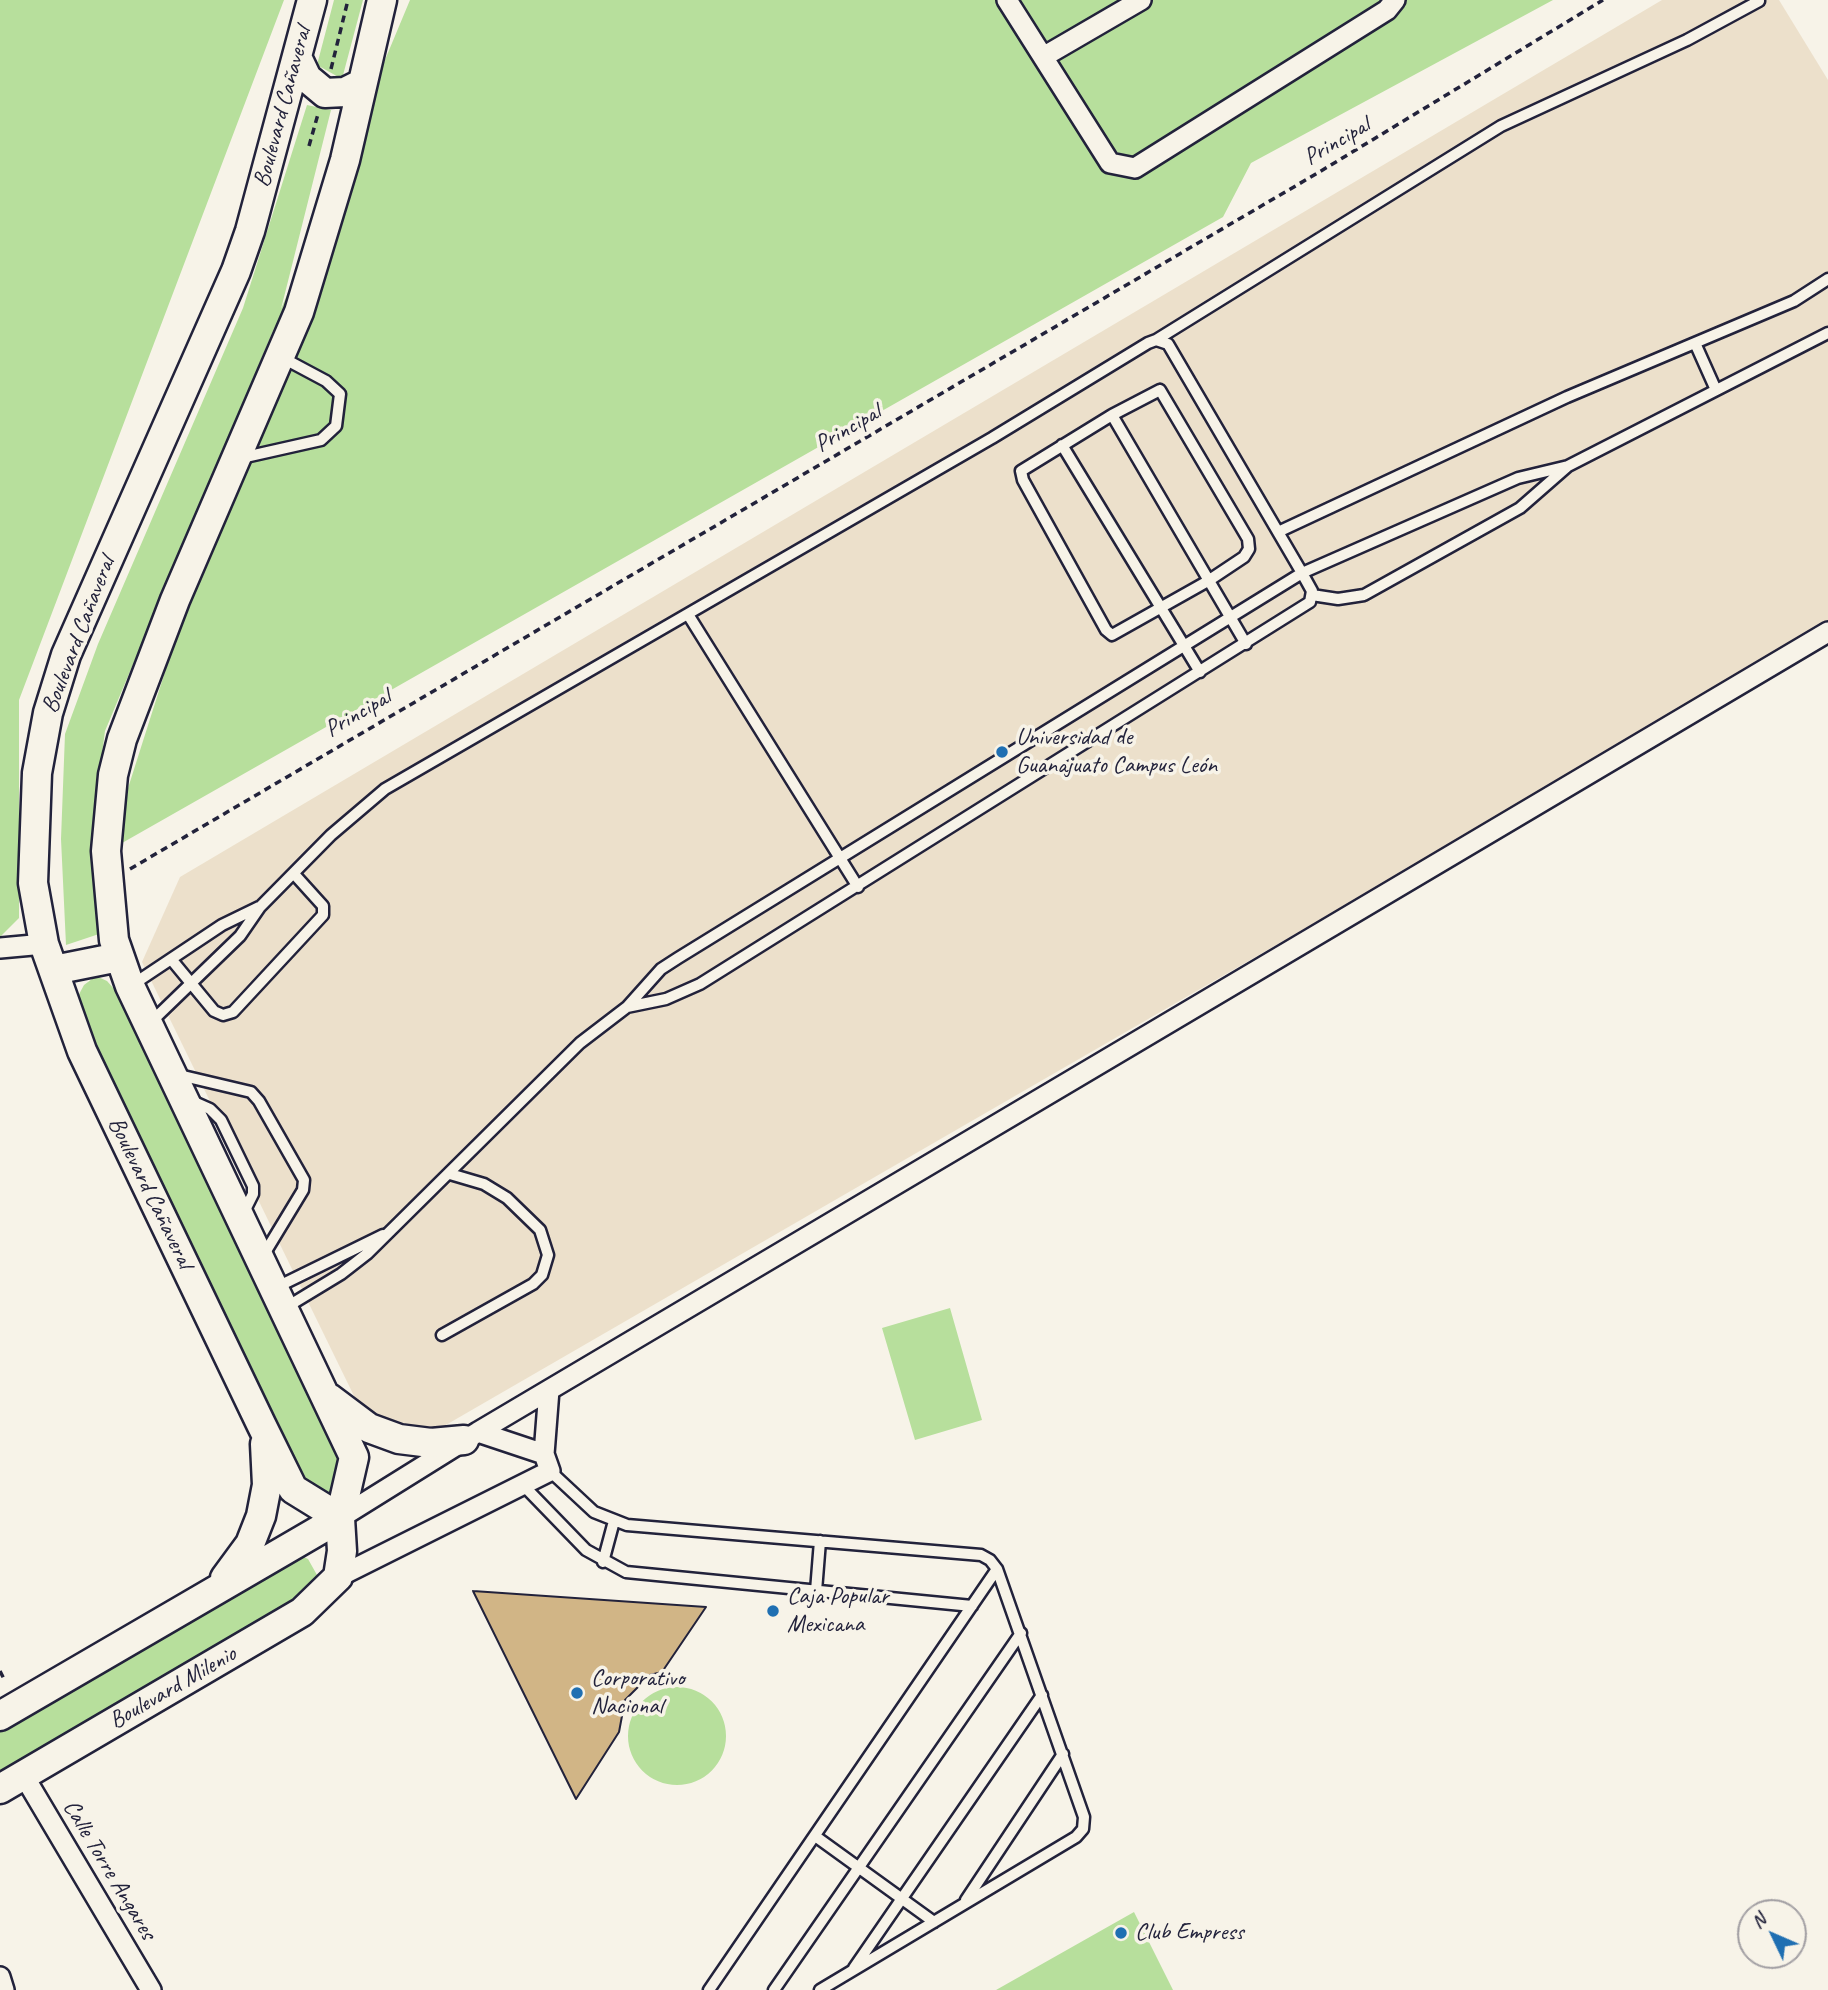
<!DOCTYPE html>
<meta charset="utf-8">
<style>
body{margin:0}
#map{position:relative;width:1828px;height:1990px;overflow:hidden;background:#f7f3e8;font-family:Caveat,sans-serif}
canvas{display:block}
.north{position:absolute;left:1737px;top:1899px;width:70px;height:70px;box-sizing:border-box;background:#f7f3e8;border:2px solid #a29fa3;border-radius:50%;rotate:314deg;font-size:19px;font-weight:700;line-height:28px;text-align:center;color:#22223b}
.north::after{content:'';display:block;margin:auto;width:24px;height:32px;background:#1f6fb2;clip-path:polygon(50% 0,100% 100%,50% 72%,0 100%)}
</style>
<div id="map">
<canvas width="1828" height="1990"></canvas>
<div class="north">N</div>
</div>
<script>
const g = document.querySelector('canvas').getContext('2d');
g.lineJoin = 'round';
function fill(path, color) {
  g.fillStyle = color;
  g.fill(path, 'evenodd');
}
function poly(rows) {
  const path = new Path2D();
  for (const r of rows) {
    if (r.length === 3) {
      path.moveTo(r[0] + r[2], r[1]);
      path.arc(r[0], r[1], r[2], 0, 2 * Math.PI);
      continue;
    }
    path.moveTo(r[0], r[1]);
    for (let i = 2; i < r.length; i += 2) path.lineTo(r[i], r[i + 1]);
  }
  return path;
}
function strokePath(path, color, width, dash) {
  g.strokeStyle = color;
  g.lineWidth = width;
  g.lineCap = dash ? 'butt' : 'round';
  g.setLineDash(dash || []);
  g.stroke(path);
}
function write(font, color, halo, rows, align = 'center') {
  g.font = font + ' Caveat,sans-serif';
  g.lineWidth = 7;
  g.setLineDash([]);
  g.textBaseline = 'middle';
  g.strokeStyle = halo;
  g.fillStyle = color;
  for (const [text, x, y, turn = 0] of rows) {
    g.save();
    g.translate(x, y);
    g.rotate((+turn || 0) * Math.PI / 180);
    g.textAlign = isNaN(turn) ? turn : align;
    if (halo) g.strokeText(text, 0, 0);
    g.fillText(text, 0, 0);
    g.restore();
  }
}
fill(poly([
 [1662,0,1779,0,1828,80,1828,626,432,1433,386,1422,356,1400,142,962,180,877]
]), '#ece0cb');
fill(poly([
 [0,0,284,0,19,700,19,918,0,937],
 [334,0,363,0,342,79,317,65],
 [410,0,1553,0,1251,163,1223,217,108,851,275,326,105,731,92,831,102,933,66,945,61,839,65,734,98,644,243,308,307,105,331,110,281,309],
 [96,976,107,981,115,990,345,1471,345,1481,328,1500,306,1489,77,1010,77,998,84,985],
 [950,1308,982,1420,915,1440,882,1328],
 [297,1554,308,1559,317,1575,312,1589,0,1777,0,1728],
 [677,1736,49],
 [1134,1912,1173,1990,996,1990]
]), '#b7df9c');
const building = poly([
 [473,1591,706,1607,662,1672,650,1675,625,1700,619,1732,576,1799,473,1591]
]);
fill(building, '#d1b586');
strokePath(building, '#22223b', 2);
const lane = poly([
 [1156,340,1501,126,1687,40,1759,1],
 [1695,343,1716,390],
 [1160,390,1248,539,1249,549,1244,557,1208,581,1112,635,1106,630,1023,480,1021,471,1112,415,1160,390],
 [1112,415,1246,644],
 [1062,445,1200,672],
 [241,458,321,440,336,426,340,394,326,381,281,357],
 [1278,532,1567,397,1794,301,1828,279],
 [1312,595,1338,599,1364,595,1520,508,1568,466,1828,333],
 [689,616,858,887],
 [171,959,214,1011,223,1015,233,1012,323,915,323,906,295,875],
 [132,985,222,925,259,907],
 [150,1023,240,936,260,907,331,835,385,789,992,438,1148,343,1156,340,1168,344,1302,573,1312,591,1310,602,700,984,666,999,627,1007],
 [179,1075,251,1092,259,1101,304,1180,303,1190,263,1256],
 [192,1101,210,1109,221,1120,253,1186,253,1194,243,1214],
 [277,1287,383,1235],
 [285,1308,341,1274,368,1253,580,1043,627,1007,661,969,678,958,1302,573,1518,478,1568,466],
 [442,1335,533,1284,542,1275,548,1255,540,1230,507,1198,484,1184,450,1174],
 [550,1471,594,1512,627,1525,981,1555,990,1560,997,1569,1084,1817,1083,1829,1076,1837,820,1990],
 [524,1486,586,1550,626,1572,972,1606],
 [603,1562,614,1521],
 [816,1591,820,1541],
 [815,1836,934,1922],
 [966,1900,1063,1754],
 [854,1968,1042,1695],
 [709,1990,997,1569],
 [774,1990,1021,1633]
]);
const street = poly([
 [1007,0,1110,163,1135,168,1387,10,1395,0],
 [1043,57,1141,0],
 [0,948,44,944],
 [478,1432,544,1454],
 [340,1518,478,1432,1828,632],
 [338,1577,550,1471,544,1454,549,1390],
 [24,1776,151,1990],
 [0,1977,4,1990]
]);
const secondary = poly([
 [312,0,250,231,236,271,66,655,48,713,37,773,33,883,44,944,82,1051,261,1424,293,1489,340,1518],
 [297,57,307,78,325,93,345,92,361,84],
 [54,970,119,957],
 [329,1398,369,1428,399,1439,431,1443,464,1440],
 [225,1578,250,1544,261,1516,267,1485,265,1444],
 [0,1716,340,1518],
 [0,1789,302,1612,338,1577,342,1551,340,1518,354,1457,130,986,114,940,106,851,113,775,122,739,175,600,299,312,345,160,382,0]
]);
strokePath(lane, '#22223b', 15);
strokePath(street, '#22223b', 24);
strokePath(secondary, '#22223b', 33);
strokePath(poly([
 [331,69,348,0],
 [309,146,318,114],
 [130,869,1321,171,1603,0],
 [0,1671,5,1681]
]), '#22223b', 3.5, [7, 5]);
strokePath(lane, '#f7f3e8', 10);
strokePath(street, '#f7f3e8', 19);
strokePath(secondary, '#f7f3e8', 28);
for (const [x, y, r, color] of [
 [1002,752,7,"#1f6fb2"],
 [773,1611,7,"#1f6fb2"],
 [577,1693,7,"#1f6fb2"],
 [1121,1933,7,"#1f6fb2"]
]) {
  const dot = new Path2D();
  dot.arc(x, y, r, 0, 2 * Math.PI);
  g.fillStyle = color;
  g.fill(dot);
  strokePath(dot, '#f7f3e8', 2.5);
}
write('24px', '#22223b', '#f7f3e8', [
 ["Boulevard Cañaveral",283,107,-75],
 ["Principal",1337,142,-30],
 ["Principal",848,429,-30],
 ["Boulevard Cañaveral",79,635,-69],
 ["Principal",358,714,-30],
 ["Boulevard Cañaveral",150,1193,64],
 ["Boulevard Milenio",173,1688,-30],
 ["Calle Torre Angares",109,1870,59]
]);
write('24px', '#22223b', '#f7f3e8', [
 ["Universidad de",1016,738],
 ["Guanajuato Campus León",1016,766],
 ["Caja Popular",787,1597],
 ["Mexicana",787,1625],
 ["Corporativo",591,1679],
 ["Nacional",591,1707],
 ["Club Empress",1135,1933]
], 'left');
</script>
